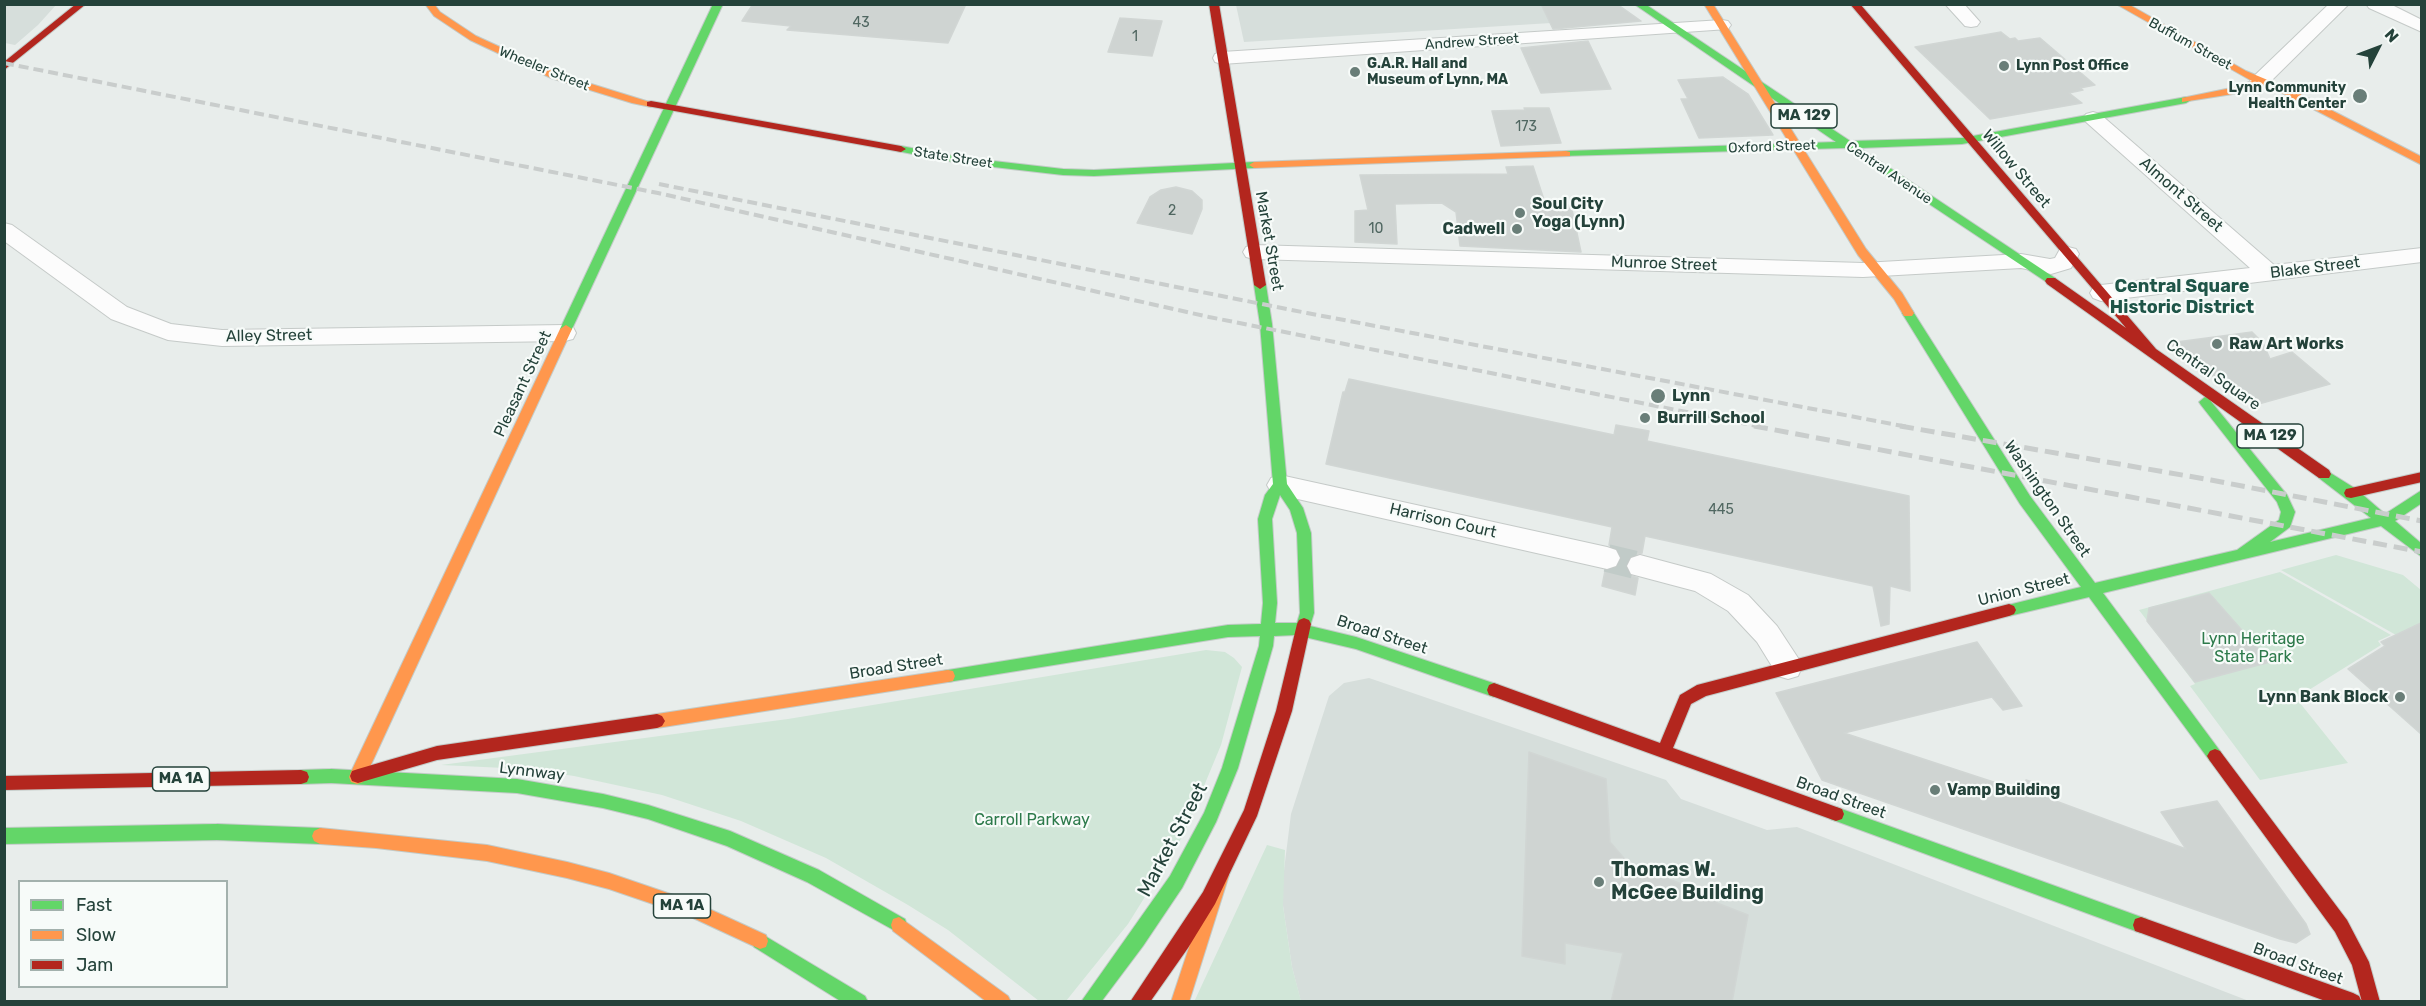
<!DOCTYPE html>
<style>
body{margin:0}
#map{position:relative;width:2426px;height:1006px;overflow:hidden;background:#e8edeb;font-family:Rubik,sans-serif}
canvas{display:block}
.frame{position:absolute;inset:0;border:6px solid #24423a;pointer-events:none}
.legend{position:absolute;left:18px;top:880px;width:210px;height:108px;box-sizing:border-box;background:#f7fbf9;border:2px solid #a3b1ad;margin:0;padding:8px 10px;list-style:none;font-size:18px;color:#24423a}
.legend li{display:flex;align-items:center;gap:12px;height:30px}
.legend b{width:30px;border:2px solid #a3b1ad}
.north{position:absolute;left:2348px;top:18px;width:60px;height:60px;-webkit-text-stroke:4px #f7fbf9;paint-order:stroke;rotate:48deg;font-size:16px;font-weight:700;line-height:24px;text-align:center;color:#24423a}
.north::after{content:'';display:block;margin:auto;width:21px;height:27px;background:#24423a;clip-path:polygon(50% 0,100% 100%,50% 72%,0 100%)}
</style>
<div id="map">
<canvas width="2426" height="1006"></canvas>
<div class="frame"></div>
<ul class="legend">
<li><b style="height:8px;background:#63d668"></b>Fast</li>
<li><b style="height:8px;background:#ff974d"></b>Slow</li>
<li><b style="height:8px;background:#b3261e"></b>Jam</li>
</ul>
<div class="north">N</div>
</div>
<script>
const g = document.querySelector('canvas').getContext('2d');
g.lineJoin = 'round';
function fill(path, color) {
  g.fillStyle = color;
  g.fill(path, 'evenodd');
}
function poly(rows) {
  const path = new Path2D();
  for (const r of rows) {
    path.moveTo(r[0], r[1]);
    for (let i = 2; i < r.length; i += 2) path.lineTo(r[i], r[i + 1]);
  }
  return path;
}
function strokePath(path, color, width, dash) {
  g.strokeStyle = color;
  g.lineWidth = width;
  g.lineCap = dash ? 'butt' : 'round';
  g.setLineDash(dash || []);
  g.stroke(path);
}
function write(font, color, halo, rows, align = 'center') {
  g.font = font + ' Rubik,sans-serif';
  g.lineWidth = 4.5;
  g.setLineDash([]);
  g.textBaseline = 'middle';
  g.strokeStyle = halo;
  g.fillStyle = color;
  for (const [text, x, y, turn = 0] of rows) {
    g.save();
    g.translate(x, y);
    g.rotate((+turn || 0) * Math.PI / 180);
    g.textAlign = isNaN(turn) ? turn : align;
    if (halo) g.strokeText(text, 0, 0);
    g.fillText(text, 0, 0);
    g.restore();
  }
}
fill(poly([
 [5,4,56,4,56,5,38,25,15,45,5,43],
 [1612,4,1632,18,1244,42,1236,5],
 [1369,678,1666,780,1681,799,1767,830,1797,827,2249,1001,1301,1002,1292,967,1283,906,1283,878,1291,814,1329,696,1344,683]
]), '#d6dedb');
fill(poly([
 [2336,555,2403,575,2421,590,2421,623,2396,635,2281,570],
 [2280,572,2391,635,2378,641,2381,645,2296,698,2348,763,2260,780,2190,686,2195,684,2139,610],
 [1206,650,1225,652,1234,658,1242,667,1221,745,1184,834,1128,924,1066,1001,1039,1001,948,930,908,905,826,858,741,821,662,795,574,776,526,769,441,765,788,719],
 [1267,845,1285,850,1283,906,1292,967,1301,1001,1194,1002]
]), '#d1e6d8');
const building = poly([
 [753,4,966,4,948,43,787,30,791,26,742,21,753,4],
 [1541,4,1617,4,1641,21,1553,29,1541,4],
 [1120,18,1162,21,1152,56,1108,52,1120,18],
 [2001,32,2010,39,2015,38,2018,41,2040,38,2095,85,2080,88,2083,90,2069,93,2082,103,1990,119,1915,47,2001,32],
 [1588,41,1611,89,1541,93,1521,48,1588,41],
 [1723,77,1748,94,1773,135,1699,138,1681,99,1688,99,1678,80,1723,77],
 [1524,108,1549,108,1561,143,1501,146,1492,111,1525,110,1524,108],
 [1533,166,1546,206,1571,205,1581,252,1460,246,1456,212,1442,203,1395,204,1397,244,1355,242,1355,211,1368,210,1360,175,1508,174,1506,167,1533,166],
 [1176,187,1192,191,1202,200,1202,209,1192,234,1137,223,1150,197,1161,190,1176,187],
 [2252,332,2263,343,2270,359,2292,352,2330,384,2255,405,2202,369,2169,343,2252,332],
 [1349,379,1614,435,1616,425,1649,431,1647,441,1909,496,1910,591,1890,586,1889,624,1881,626,1873,586,1645,536,1642,553,1630,556,1625,565,1629,575,1638,578,1635,595,1602,586,1605,571,1617,568,1622,559,1618,549,1609,545,1612,527,1326,464,1343,392,1345,392,1349,379],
 [2209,593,2270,662,2195,682,2147,621,2149,608,2209,593],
 [2421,623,2421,734,2348,669,2385,646,2381,642,2421,623],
 [1977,642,2022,706,2003,710,1992,697,1844,733,2027,793,2026,780,2048,787,2053,800,2186,849,2161,812,2217,801,2306,924,2310,934,2296,943,2280,939,1822,780,1776,693,1977,642],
 [1529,752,1606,779,1610,842,1628,863,1717,898,1717,903,1748,915,1732,1002,1611,1002,1623,953,1565,943,1565,964,1522,956,1529,752]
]);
fill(building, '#cfd4d2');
strokePath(building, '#d1d6d4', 1.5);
strokePath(poly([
 [1607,558,1640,566]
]), '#c1cbc8', 28, [28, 14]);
const street = poly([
 [1945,4,1964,4,1980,22,1977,26,1971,27,1965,26,1945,4],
 [2329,4,2349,4,2267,85,2253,85,2250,81,2253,77,2329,4],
 [2366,4,2390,4,2422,20,2422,32,2369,8,2366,4],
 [1722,20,1728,21,1731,25,1728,29,1222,64,1215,62,1213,58,1215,54,1222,52,1722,20],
 [2093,112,2100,114,2274,265,2422,248,2422,262,2101,301,2093,298,2090,293,2093,288,2101,285,2250,268,2086,122,2083,118,2086,114,2093,112],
 [4,223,12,225,127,307,171,324,222,330,565,325,573,327,576,333,573,339,565,341,222,346,168,340,111,319,4,241,4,223],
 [1254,245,1863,263,2021,254,2050,259,2055,258,2060,249,2068,247,2076,249,2079,254,2071,268,2051,274,2021,268,1863,277,1254,259,1246,257,1243,252,1246,247,1254,245],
 [1280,475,1607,547,1616,550,1620,558,1616,566,1607,569,1280,495,1271,492,1267,485,1271,478,1280,475],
 [1640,555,1711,574,1748,595,1777,626,1798,658,1802,667,1798,676,1788,679,1778,676,1757,642,1728,611,1695,591,1631,574,1627,566,1631,558,1640,555]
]);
const fast = poly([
 [713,4,723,4,572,329,570,332,562,332,560,329,713,4],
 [1634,4,1645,4,1850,141,1962,138,2186,97,2191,100,2186,103,1962,144,1860,148,2055,278,2057,281,2055,284,2051,285,1845,148,1562,156,1562,152,1566,151,1836,142,1634,4],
 [901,146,959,157,1063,169,1094,170,1254,162,1259,165,1254,168,1094,176,1063,175,959,163,897,151,897,147,901,146],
 [1260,281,1266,285,1272,324,1287,484,1303,508,1311,533,1314,613,1310,626,1356,637,1499,685,1501,690,1499,695,1494,697,1356,649,1296,635,1274,636,1273,646,1238,768,1216,822,1182,888,1143,946,1101,1002,1081,1002,1170,876,1204,813,1222,768,1259,646,1260,636,1228,637,948,682,943,681,941,676,943,671,948,670,1228,625,1261,624,1263,603,1258,519,1265,495,1273,484,1260,324,1254,285,1260,281],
 [1280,495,1290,510,1297,533,1300,613,1297,623,1275,623,1277,603,1272,519,1280,495],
 [1908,309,1912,310,2030,496,2095,583,2237,550,2279,520,2281,512,2277,502,2201,405,2199,402,2205,397,2209,399,2287,495,2295,512,2290,527,2270,542,2371,518,2319,478,2317,474,2324,469,2356,489,2385,514,2422,490,2422,503,2395,521,2422,544,2422,557,2381,526,2103,593,2220,751,2223,756,2220,761,2215,763,2210,761,2089,597,2009,616,2004,614,2002,610,2004,606,2081,587,2020,504,1902,313,1908,309],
 [331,769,517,779,603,794,648,805,730,831,819,870,905,919,907,925,905,931,899,933,807,882,727,846,648,819,603,808,517,793,331,783,301,784,295,782,293,777,295,772,301,770,331,769],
 [1836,807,2141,917,2147,919,2149,925,2147,931,2141,933,1836,821,1830,819,1828,814,1830,809,1836,807],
 [217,824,320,828,326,831,328,836,326,841,320,844,217,840,4,844,4,828,217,824],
 [760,933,865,996,868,1002,842,1002,754,947,752,941,754,935,760,933]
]);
const slow = poly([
 [425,4,434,4,440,12,476,36,559,74,656,104,651,107,632,103,551,78,470,40,434,16,425,4],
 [1704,4,1713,4,1866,249,1902,293,1914,313,1912,316,1904,316,1894,299,1858,255,1704,4],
 [2116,4,2128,4,2246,71,2294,91,2422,157,2422,165,2286,95,2261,84,2239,93,2182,102,2182,98,2236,87,2252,81,2116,4],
 [1566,151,1570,152,1570,156,1254,168,1249,165,1254,162,1566,151],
 [566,325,572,329,363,782,357,784,351,782,349,777,351,772,560,329,566,325],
 [948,670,953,671,955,676,953,681,948,682,657,728,652,726,649,721,652,716,657,714,948,670],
 [320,828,487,845,567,862,609,873,694,902,766,935,768,941,766,947,760,949,691,917,609,889,567,878,487,861,376,848,320,844,314,841,312,836,314,831,320,828],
 [1221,867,1227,869,1229,875,1189,1002,1171,1002,1213,875,1215,869,1221,867],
 [899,917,1008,996,1011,1002,987,1002,893,931,891,925,893,919,899,917]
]);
const jam = poly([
 [76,4,86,4,4,70,4,62,76,4],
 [1209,4,1219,4,1266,285,1260,289,1254,285,1209,4],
 [1850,4,1860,4,2156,349,2329,470,2331,474,2329,478,2319,478,2047,284,2045,281,2047,278,2055,278,2126,328,1850,4],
 [651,101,901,146,906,149,901,152,647,106,647,102,651,101],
 [2422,472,2422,482,2351,498,2346,497,2344,493,2346,489,2351,488,2422,472],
 [2009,604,2014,606,2016,610,2014,614,2009,616,1706,696,1691,704,1673,748,1842,809,1844,814,1842,819,1836,821,1489,695,1487,690,1489,685,1494,683,1660,743,1680,695,1697,685,2009,604],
 [1304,618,1309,620,1311,624,1292,711,1257,816,1215,904,1188,948,1150,1002,1130,1002,1203,892,1244,810,1276,711,1297,624,1299,620,1304,618],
 [657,714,662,716,665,721,662,726,657,728,437,760,358,783,352,781,350,776,352,771,358,769,437,746,657,714],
 [2215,749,2220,751,2347,920,2369,962,2380,1002,2362,1002,2352,965,2335,932,2210,761,2207,756,2210,751,2215,749],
 [301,770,307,772,309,777,307,782,301,784,4,790,4,776,301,770],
 [2141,917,2353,993,2359,996,2362,1002,2328,1002,2141,933,2135,931,2133,925,2135,919,2141,917]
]);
strokePath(street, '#c5cac8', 2);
strokePath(fast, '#c3cbc8', 2);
strokePath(slow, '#c3cbc8', 2);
strokePath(jam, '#c3cbc8', 2);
fill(street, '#fcfcfc');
fill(fast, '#63d668');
fill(slow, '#ff974d');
fill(jam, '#b3261e');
strokePath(poly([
 [4,63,658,193,1209,317,1762,427],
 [659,184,1307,313,1908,427]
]), '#c9cdcc', 4, [10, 5]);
strokePath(poly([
 [1754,426,2422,552],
 [1900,426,2211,480,2422,521]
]), '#c9cdcc', 5, [14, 7]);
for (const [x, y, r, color] of [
 [2004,66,6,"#697e78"],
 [1355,72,6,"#697e78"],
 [2360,96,8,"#697e78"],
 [1520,213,6,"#697e78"],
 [1517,229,6,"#697e78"],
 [2217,344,6,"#697e78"],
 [1658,396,8,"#697e78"],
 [1645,418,6,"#697e78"],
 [2400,697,6,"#697e78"],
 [1935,790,6,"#697e78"],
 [1599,882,6,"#697e78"]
]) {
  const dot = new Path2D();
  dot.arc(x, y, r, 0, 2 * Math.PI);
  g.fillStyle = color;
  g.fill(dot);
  strokePath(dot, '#f7fbf9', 2);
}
write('14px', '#506761', null, [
 ["43",861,23],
 ["1",1135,37],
 ["173",1526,127],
 ["2",1172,211],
 ["10",1376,229],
 ["445",1721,510]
]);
write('14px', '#24423a', '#f7fbf9', [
 ["Andrew Street",1472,42,-4],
 ["Buffum Street",2190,44,29],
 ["Wheeler Street",544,69,22],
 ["Oxford Street",1772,147,-2],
 ["State Street",953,158,9],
 ["Central Avenue",1889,173,34]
]);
write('bold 14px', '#24423a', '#f7fbf9', [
 ["G.A.R. Hall and",1367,64],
 ["Museum of Lynn, MA",1367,80],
 ["Lynn Post Office",2016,66],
 ["Lynn Community",2346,88,"right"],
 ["Health Center",2346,104,"right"]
], 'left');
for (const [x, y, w] of [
 [1804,116,66],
 [2270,436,66],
 [181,779,57],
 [682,906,57]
]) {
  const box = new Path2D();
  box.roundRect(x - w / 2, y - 12, w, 24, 4.5);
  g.fillStyle = '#f7fbf9';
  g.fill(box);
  strokePath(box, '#24423a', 1.5);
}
write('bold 15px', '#24423a', null, [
 ["MA 129",1804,116],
 ["MA 129",2270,436],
 ["MA 1A",181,779],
 ["MA 1A",682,906]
]);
write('16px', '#24423a', '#f7fbf9', [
 ["Willow Street",2016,169,50],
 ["Almont Street",2181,195,41],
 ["Market Street",1269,241,80],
 ["Munroe Street",1664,264,2],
 ["Blake Street",2315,268,-7],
 ["Alley Street",269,336,-1],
 ["Central Square",2213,375,35],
 ["Pleasant Street",523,384,-65],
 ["Washington Street",2047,499,55],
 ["Harrison Court",1443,521,13],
 ["Union Street",2024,590,-14],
 ["Broad Street",1382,635,18],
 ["Broad Street",896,667,-9],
 ["Lynnway",532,772,7],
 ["Broad Street",1841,798,20],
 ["Broad Street",2298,964,20]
]);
write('bold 16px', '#24423a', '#f7fbf9', [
 ["Soul City",1532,204],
 ["Yoga (Lynn)",1532,222],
 ["Cadwell",1505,229,"right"],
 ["Raw Art Works",2229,344],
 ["Lynn",1672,396],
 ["Burrill School",1657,418],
 ["Lynn Bank Block",2388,697,"right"],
 ["Vamp Building",1947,790]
], 'left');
write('16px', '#2d7a4b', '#f7fbf9', [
 ["Lynn Heritage",2253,639],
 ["State Park",2253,657],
 ["Carroll Parkway",1032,820]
]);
write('bold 18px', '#1f5548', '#f7fbf9', [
 ["Central Square",2182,287],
 ["Historic District",2182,308]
]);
write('20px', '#24423a', '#f7fbf9', [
 ["Market Street",1173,840,-62]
]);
write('bold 20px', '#24423a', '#f7fbf9', [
 ["Thomas W.",1611,870],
 ["McGee Building",1611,893]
], 'left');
</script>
